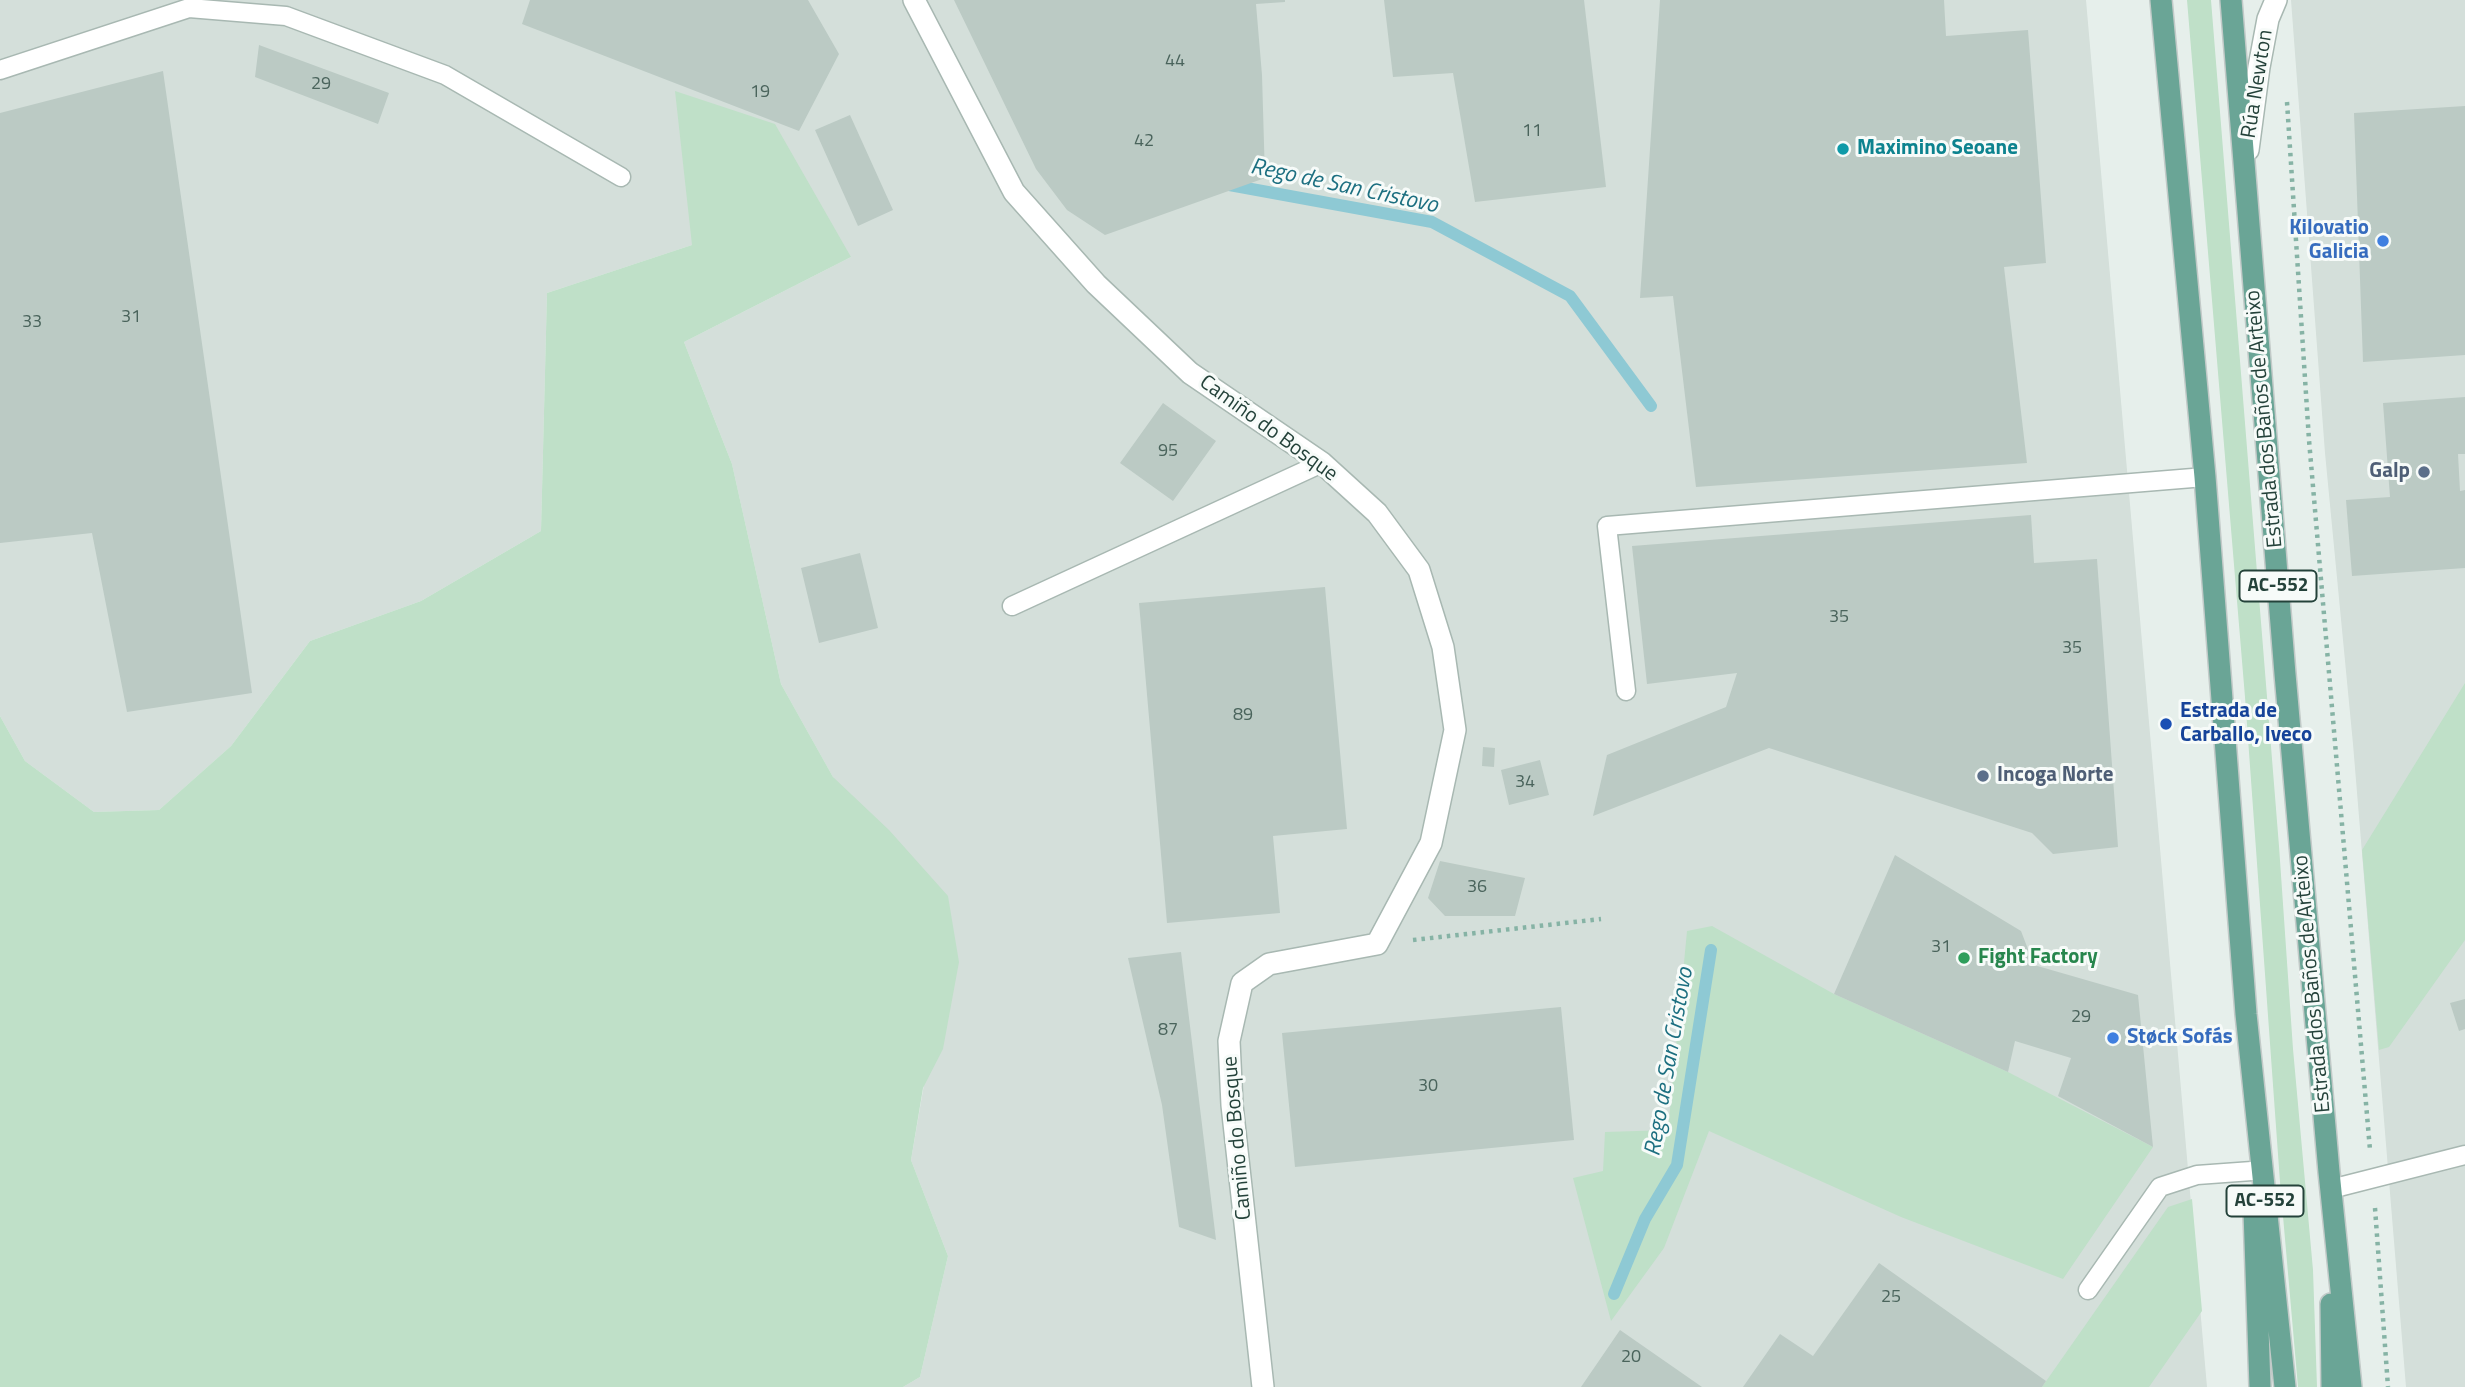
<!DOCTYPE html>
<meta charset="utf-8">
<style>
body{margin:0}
canvas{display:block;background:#e6efeb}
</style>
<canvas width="2465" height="1387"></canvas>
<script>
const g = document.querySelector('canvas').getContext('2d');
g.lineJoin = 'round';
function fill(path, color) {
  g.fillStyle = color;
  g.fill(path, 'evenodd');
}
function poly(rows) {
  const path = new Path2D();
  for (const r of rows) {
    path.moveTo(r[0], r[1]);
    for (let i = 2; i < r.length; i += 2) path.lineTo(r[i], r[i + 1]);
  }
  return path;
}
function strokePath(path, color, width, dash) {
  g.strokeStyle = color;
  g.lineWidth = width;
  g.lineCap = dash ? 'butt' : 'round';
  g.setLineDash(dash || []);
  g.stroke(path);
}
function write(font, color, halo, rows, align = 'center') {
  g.font = font + ' "Titillium Web",sans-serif';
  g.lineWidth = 6;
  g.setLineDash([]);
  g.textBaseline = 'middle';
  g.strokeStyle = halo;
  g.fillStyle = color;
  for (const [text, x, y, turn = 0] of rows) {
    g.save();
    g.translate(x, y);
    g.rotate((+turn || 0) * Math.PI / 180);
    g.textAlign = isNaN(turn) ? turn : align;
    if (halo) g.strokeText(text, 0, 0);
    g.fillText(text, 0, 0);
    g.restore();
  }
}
fill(poly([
 [0,0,2086,0,2207,1387,903,1387,920,1377,948,1256,911,1160,943,974,781,684,732,464,684,342,851,257,692,245,547,293,541,531,421,601,310,641,231,746,159,810,94,812,25,761,0,716],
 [2291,0,2465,0,2465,1387,2406,1387,2353,744,2325,453]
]), '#d4dfda');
fill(poly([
 [2187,0,2211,0,2279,846,2293,1049,2313,1270,2317,1387,2298,1387,2280,1182,2245,697],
 [675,91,775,124,851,257,684,342,732,464,781,684,833,777,889,830,948,896,959,962,943,1049,923,1088,911,1160,948,1256,920,1377,903,1387,0,1387,0,716,25,761,94,812,159,810,231,746,310,641,421,601,541,531,547,293,692,245],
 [2465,683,2465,940,2389,1047,2379,1050,2362,850],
 [1712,926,1834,994,2008,1072,2153,1147,2063,1279,1901,1217,1709,1131,1664,1248,1611,1321,1573,1178,1603,1171,1605,1132,1668,1130,1687,931],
 [2192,1199,2202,1311,2149,1387,2042,1387,2168,1207]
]), '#bfe0c8');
strokePath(poly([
 [1224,184,1432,222,1570,296,1651,406],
 [1614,1294,1645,1219,1677,1165,1711,950]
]), '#8ec9d4', 12);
fill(poly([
 [530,0,808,0,839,54,799,131,522,24],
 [954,0,1285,0,1285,2,1256,4,1262,75,1265,178,1105,235,1067,210,1036,169],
 [1384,0,1584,0,1606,187,1475,202,1453,73,1393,77],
 [1660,0,1944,0,1946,36,2028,30,2046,263,2004,267,2027,463,1696,487,1673,296,1640,298],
 [259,45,389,93,378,124,255,77],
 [163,71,252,693,127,712,92,533,0,543,0,113],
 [2465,106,2465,355,2363,362,2354,113],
 [850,115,893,210,858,226,815,130],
 [2465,397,2465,454,2458,454,2460,491,2465,490,2465,568,2352,576,2346,500,2390,497,2383,403],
 [1163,403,1216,441,1173,501,1120,463],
 [2031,515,2034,563,2097,559,2118,847,2053,854,2032,833,1769,748,1593,816,1607,755,1726,707,1737,673,1647,684,1632,546],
 [860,553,878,628,819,643,801,568],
 [1325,587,1347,829,1273,836,1280,913,1167,923,1139,603],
 [1483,747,1495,748,1494,767,1482,766],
 [1540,760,1549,795,1509,805,1501,770],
 [1895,855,2021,931,2034,965,2138,995,2153,1147,2058,1096,2071,1058,2015,1041,2008,1072,1834,994],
 [1440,861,1525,878,1515,916,1445,916,1428,898],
 [1181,952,1216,1240,1179,1227,1162,1105,1128,958],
 [2465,999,2465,1029,2459,1031,2450,1003],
 [1561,1007,1574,1140,1295,1167,1282,1033],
 [1879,1263,2046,1381,2042,1387,1743,1387,1780,1334,1813,1356],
 [1620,1330,1702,1387,1581,1387]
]), '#bbcac4');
const service = poly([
 [0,70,189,8,286,16,445,75,621,177],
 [1012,606,1322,463],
 [1626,691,1607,526,2205,477],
 [2331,1189,2465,1155],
 [2088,1290,2160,1187,2197,1175,2252,1171]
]);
const minor = poly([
 [914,0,1014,192,1096,284,1190,373,1322,463,1377,513,1419,570,1443,647,1455,730,1431,843,1377,944,1269,964,1242,983,1229,1041,1232,1105,1263,1387],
 [2248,150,2259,67,2268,19,2276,0]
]);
const primary = poly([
 [2161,0,2205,477,2246,1014,2285,1387],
 [2231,0,2285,674,2329,1172,2351,1387],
 [2254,1212,2260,1387],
 [2331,1304,2332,1387]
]);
strokePath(service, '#a8b8b2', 21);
strokePath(minor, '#a8b8b2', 24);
strokePath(primary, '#c2cac8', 24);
strokePath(poly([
 [2287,102,2309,440,2370,1150],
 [1413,940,1601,919],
 [2375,1208,2388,1387]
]), '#86b3a5', 4.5, [3.5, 5]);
strokePath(service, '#fff', 18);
strokePath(minor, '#fff', 21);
strokePath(primary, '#6aa596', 21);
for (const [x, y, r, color] of [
 [1843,149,7,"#0f9aa8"],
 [2383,241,7,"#3f7fe0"],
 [2424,472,7,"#5c6f8a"],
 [2166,724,7,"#1a4fb4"],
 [1983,776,7,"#5c6f8a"],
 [1964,958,7,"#2e9e5b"],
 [2113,1038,7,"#3f7fe0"]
]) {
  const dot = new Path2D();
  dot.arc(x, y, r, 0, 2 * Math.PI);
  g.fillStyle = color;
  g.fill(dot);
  strokePath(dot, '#f7fbf9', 2.5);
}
write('18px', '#4a645c', null, [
 ["44",1175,62],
 ["29",321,85],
 ["19",760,93],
 ["11",1532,132],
 ["42",1144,142],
 ["31",131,318],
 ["33",32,323],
 ["95",1168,452],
 ["35",1839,618],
 ["35",2072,649],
 ["89",1243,716],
 ["34",1525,783],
 ["36",1477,888],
 ["31",1941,948],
 ["29",2081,1018],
 ["87",1168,1031],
 ["30",1428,1087],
 ["25",1891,1298],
 ["20",1631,1358]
]);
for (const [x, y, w] of [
 [2278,586,77],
 [2265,1201,77]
]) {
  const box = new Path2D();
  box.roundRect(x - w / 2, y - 15.5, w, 31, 5);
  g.fillStyle = '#f7fbf9';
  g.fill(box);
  strokePath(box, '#24423a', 2);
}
write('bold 19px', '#24423a', null, [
 ["AC-552",2278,586],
 ["AC-552",2265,1201]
]);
write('21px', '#24423a', '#f7fbf9', [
 ["Rúa Newton",2258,84,-81],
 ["Estrada dos Baños de Arteixo",2265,419,-95],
 ["Camiño do Bosque",1268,429,36],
 ["Estrada dos Baños de Arteixo",2313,984,-95],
 ["Camiño do Bosque",1238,1138,-95]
]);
write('bold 21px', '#0d838f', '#f7fbf9', [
 ["Maximino Seoane",1857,149]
], 'left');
write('bold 21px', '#366cbe', '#f7fbf9', [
 ["Kilovatio",2369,229],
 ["Galicia",2369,253],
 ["Støck Sofás",2127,1038,"left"]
], 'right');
write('bold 21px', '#4e5e75', '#f7fbf9', [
 ["Galp",2410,472],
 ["Incoga Norte",1997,776,"left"]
], 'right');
write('bold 21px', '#164399', '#f7fbf9', [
 ["Estrada de",2180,712],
 ["Carballo, Iveco",2180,736]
], 'left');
write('bold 21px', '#27864d', '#f7fbf9', [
 ["Fight Factory",1978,958]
], 'left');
write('italic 23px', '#1c6f80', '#f7fbf9', [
 ["Rego de San Cristovo",1344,187,12],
 ["Rego de San Cristovo",1670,1062,-80]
]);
</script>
